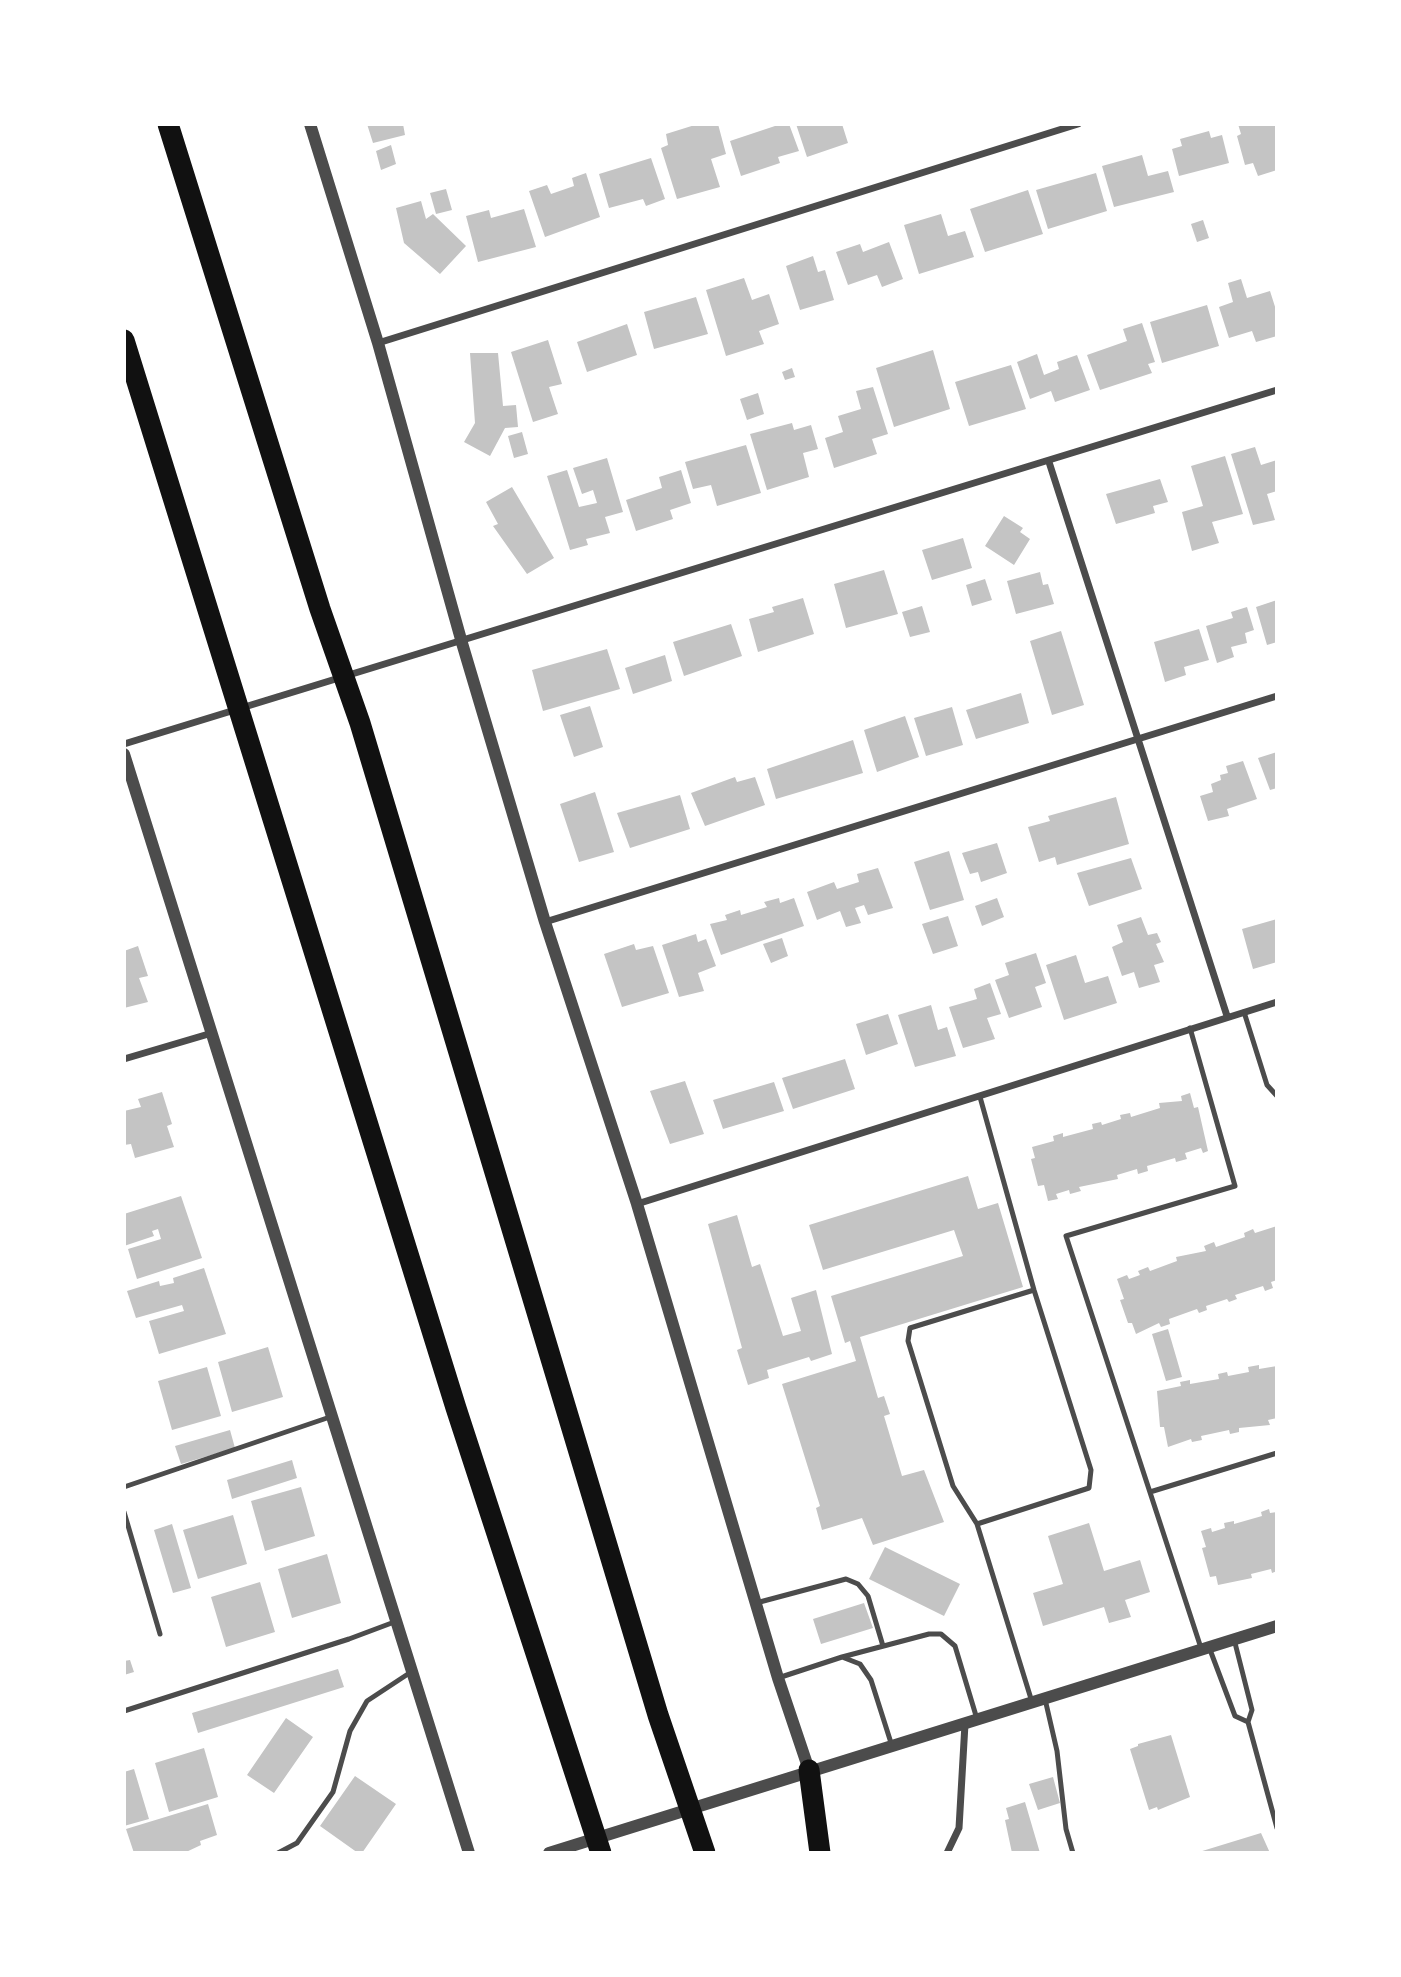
<!DOCTYPE html>
<style>
body{margin:0}
#map{position:relative;width:1401px;height:1977px;overflow:hidden;background:#fff;font-family:"Archivo Narrow",sans-serif}
canvas{display:block}
.frame{position:absolute;inset:0;border:126px solid #fff;pointer-events:none}
</style>
<div id="map">
<canvas width="1401" height="1977"></canvas>
<div class="frame"></div>
</div>
<script>
const g = document.querySelector('canvas').getContext('2d');
g.lineJoin = 'round';
function fill(path, color) {
  g.fillStyle = color;
  g.fill(path, 'evenodd');
}
function poly(rows) {
  const path = new Path2D();
  for (const r of rows) {
    path.moveTo(r[0], r[1]);
    for (let i = 2; i < r.length; i += 2) path.lineTo(r[i], r[i + 1]);
  }
  return path;
}
function strokePath(path, color, width, dash) {
  g.strokeStyle = color;
  g.lineWidth = width;
  g.lineCap = dash ? 'butt' : 'round';
  g.setLineDash(dash || []);
  g.stroke(path);
}
fill(poly([
 [367,124,403,124,405,135,373,143],
 [698,124,718,124,726,154,711,159,720,187,677,199,661,148,668,145,666,134],
 [781,124,789,124,799,151,778,157,780,163,741,176,730,141],
 [796,124,842,124,848,143,807,157],
 [1238,124,1277,124,1277,170,1258,176,1253,163,1245,165,1237,136,1241,134],
 [1209,131,1211,138,1222,135,1229,163,1179,176,1172,149,1182,146,1180,139],
 [391,145,396,164,381,170,376,151],
 [1142,155,1148,176,1168,171,1174,192,1114,207,1102,166],
 [651,158,665,199,646,206,643,199,609,208,599,174],
 [586,173,600,217,545,237,529,191,547,185,551,194,574,186,572,178],
 [1096,173,1107,211,1048,229,1036,190],
 [446,189,452,210,436,214,430,193],
 [1028,190,1043,234,985,252,970,209],
 [421,201,426,219,433,214,466,246,440,274,404,243,396,208],
 [524,209,536,247,478,262,466,216,489,210,491,218],
 [941,214,948,236,965,231,974,257,919,274,904,225],
 [1203,220,1209,238,1197,242,1191,224],
 [889,242,903,279,882,287,877,275,848,285,836,252,860,244,863,252],
 [813,256,818,272,825,270,834,300,800,310,786,266],
 [744,278,752,300,769,294,779,324,759,331,764,344,726,356,706,290],
 [1241,279,1247,298,1270,291,1277,313,1277,336,1256,342,1252,331,1229,338,1219,307,1233,302,1228,283],
 [696,297,708,334,654,349,644,312],
 [1207,305,1219,346,1162,363,1150,322],
 [1142,323,1155,362,1148,364,1152,373,1100,390,1087,355,1127,341,1123,329],
 [627,324,637,355,587,372,577,342],
 [548,340,562,384,549,387,558,414,533,422,511,352],
 [933,350,950,409,894,427,876,368],
 [470,353,498,353,503,406,516,405,518,427,505,428,490,456,464,442,475,423],
 [1037,354,1044,375,1059,369,1057,362,1077,355,1090,390,1055,402,1051,391,1030,399,1017,362],
 [1011,365,1026,409,969,426,955,382],
 [792,368,795,377,785,380,782,372],
 [873,387,888,434,872,439,877,454,834,468,825,438,843,432,838,416,861,409,856,391],
 [758,393,764,414,747,420,740,399],
 [792,423,794,430,811,425,818,449,803,453,809,477,767,490,750,434],
 [522,432,528,454,514,458,508,436],
 [746,445,761,493,717,506,711,485,693,489,685,462],
 [1255,447,1261,465,1277,460,1277,491,1267,494,1275,520,1253,525,1231,454],
 [1225,456,1243,514,1212,522,1219,543,1192,551,1182,512,1203,506,1191,466],
 [607,458,623,512,605,517,610,533,586,539,588,545,570,550,547,476,567,470,579,507,597,503,593,490,582,494,573,468],
 [681,470,691,503,670,510,673,519,636,531,626,500,662,488,659,477],
 [1160,479,1168,502,1153,506,1155,513,1116,524,1106,494],
 [512,487,554,558,527,574,493,526,498,524,486,502],
 [1004,516,1023,528,1020,532,1030,539,1014,565,985,546],
 [963,538,972,568,932,580,922,550],
 [884,570,898,614,846,628,834,584],
 [1040,572,1043,585,1048,584,1054,604,1016,614,1007,581],
 [985,579,992,600,972,606,966,585],
 [803,598,814,634,758,652,749,619,774,612,772,607],
 [1277,600,1277,642,1267,645,1256,607],
 [922,606,930,632,910,637,902,612],
 [1247,607,1254,630,1245,633,1247,643,1231,647,1234,657,1217,663,1206,626,1233,618,1231,612],
 [731,624,742,656,684,676,673,642],
 [1199,629,1209,660,1184,667,1186,675,1165,682,1154,642],
 [1061,631,1084,705,1052,715,1030,641],
 [607,649,620,689,543,711,532,670],
 [665,655,672,681,633,694,625,668],
 [1021,693,1029,723,976,739,966,710],
 [590,706,603,747,574,757,560,715],
 [952,707,963,745,926,756,914,718],
 [905,716,919,757,877,772,864,730],
 [853,740,863,773,776,799,767,769],
 [1277,752,1277,788,1270,790,1258,758],
 [1243,761,1257,799,1227,809,1229,816,1208,821,1200,796,1213,792,1211,784,1221,780,1220,775,1228,773,1226,766],
 [735,777,737,782,755,777,765,805,705,826,691,793],
 [595,792,614,852,579,862,560,804],
 [680,795,690,829,630,848,617,813],
 [1116,797,1129,844,1057,865,1055,857,1039,862,1028,827,1050,821,1048,816],
 [997,843,1007,873,981,882,978,872,970,874,962,853],
 [949,851,964,900,930,910,914,862],
 [1131,858,1142,889,1089,906,1077,873],
 [878,868,893,908,868,915,864,905,855,908,861,923,846,927,840,911,817,920,807,892,834,882,837,889,859,882,857,874],
 [779,898,780,903,794,898,804,926,721,955,710,924,727,920,725,915,740,910,741,915,767,907,764,902],
 [997,898,1004,917,982,926,975,906],
 [948,916,958,946,933,954,922,924],
 [1141,917,1148,935,1157,933,1161,942,1156,944,1164,962,1154,965,1160,982,1139,988,1134,972,1122,976,1112,947,1123,942,1117,925],
 [1277,919,1277,962,1253,969,1242,929],
 [696,934,698,942,706,939,716,966,698,973,704,991,679,997,662,945],
 [782,938,788,956,771,963,763,944],
 [634,944,636,950,653,946,669,993,622,1007,604,954],
 [138,946,148,976,139,978,148,1002,124,1008,124,951],
 [1036,953,1046,983,1035,987,1042,1007,1009,1018,995,980,1009,975,1005,963],
 [1076,955,1085,983,1108,976,1117,1003,1064,1020,1046,965],
 [990,983,1001,1014,987,1018,995,1039,963,1048,949,1007,977,999,974,989],
 [931,1005,938,1030,947,1027,956,1056,915,1067,898,1015],
 [888,1014,898,1044,866,1055,856,1024],
 [845,1059,855,1089,793,1109,782,1078],
 [685,1081,704,1134,670,1144,650,1091],
 [774,1082,784,1111,723,1129,713,1100],
 [162,1092,172,1124,167,1126,174,1147,135,1158,131,1144,124,1145,124,1111,141,1107,138,1099],
 [1190,1093,1194,1108,1198,1107,1208,1151,1203,1153,1201,1148,1185,1153,1187,1159,1176,1162,1175,1158,1147,1166,1148,1171,1138,1174,1137,1169,1117,1175,1118,1179,1079,1187,1081,1191,1070,1194,1069,1190,1056,1194,1058,1199,1048,1201,1044,1185,1038,1186,1031,1159,1035,1158,1032,1147,1054,1141,1053,1136,1063,1133,1063,1137,1093,1129,1092,1124,1101,1122,1102,1125,1121,1119,1120,1115,1130,1113,1131,1117,1160,1108,1159,1103,1182,1101,1181,1096],
 [968,1176,978,1209,998,1203,1023,1287,860,1337,878,1398,884,1396,890,1414,884,1416,902,1476,924,1470,944,1522,873,1545,862,1518,822,1530,816,1508,820,1506,782,1384,856,1361,850,1341,845,1343,831,1296,963,1256,954,1230,823,1270,809,1225],
 [181,1196,202,1258,137,1279,128,1249,161,1239,158,1229,152,1231,154,1236,124,1246,124,1214],
 [737,1215,752,1267,760,1264,783,1336,801,1331,791,1298,816,1290,832,1354,811,1361,809,1357,767,1370,769,1378,748,1385,737,1350,742,1348,708,1224],
 [1277,1226,1277,1280,1271,1282,1273,1288,1265,1291,1263,1286,1235,1295,1237,1299,1229,1302,1227,1299,1206,1306,1207,1310,1199,1313,1197,1309,1169,1319,1170,1324,1161,1327,1159,1323,1136,1334,1132,1323,1128,1323,1120,1300,1124,1299,1117,1279,1127,1275,1129,1279,1140,1275,1138,1271,1148,1267,1150,1271,1177,1261,1176,1257,1206,1251,1204,1246,1214,1242,1216,1247,1245,1237,1244,1233,1253,1229,1255,1233],
 [204,1268,226,1334,159,1354,149,1321,184,1311,182,1305,136,1318,127,1291,159,1281,160,1286,174,1283,173,1278],
 [1168,1329,1182,1377,1166,1381,1152,1334],
 [268,1347,283,1397,232,1412,218,1362],
 [1259,1365,1259,1369,1277,1366,1277,1418,1268,1420,1270,1425,1239,1428,1239,1432,1230,1434,1229,1430,1201,1436,1202,1440,1192,1442,1191,1439,1168,1447,1164,1427,1160,1427,1157,1391,1181,1386,1180,1382,1190,1380,1190,1384,1219,1379,1218,1374,1227,1372,1228,1376,1249,1372,1248,1367],
 [207,1367,221,1416,172,1430,158,1381],
 [230,1430,235,1448,181,1464,175,1446],
 [292,1460,297,1478,232,1499,227,1480],
 [301,1487,315,1536,265,1551,251,1501],
 [1269,1509,1270,1513,1277,1512,1277,1571,1272,1573,1271,1569,1251,1574,1252,1578,1218,1585,1216,1576,1210,1577,1202,1548,1206,1547,1201,1531,1211,1528,1212,1532,1225,1528,1224,1523,1234,1521,1234,1524,1262,1516,1261,1512],
 [233,1515,247,1564,198,1579,183,1530],
 [1089,1523,1104,1571,1140,1560,1150,1592,1125,1600,1131,1617,1109,1623,1104,1607,1043,1626,1033,1593,1063,1584,1048,1536],
 [172,1524,191,1588,173,1593,154,1530],
 [885,1547,960,1584,944,1616,869,1579],
 [327,1554,341,1603,292,1618,278,1569],
 [260,1582,275,1632,226,1647,211,1597],
 [864,1603,873,1628,821,1644,813,1619],
 [130,1660,134,1672,124,1675,124,1661],
 [338,1669,344,1687,198,1733,192,1713],
 [286,1718,313,1737,274,1793,247,1775],
 [1171,1735,1190,1797,1158,1810,1157,1807,1149,1810,1130,1749,1138,1746,1138,1744],
 [204,1748,218,1797,169,1812,155,1763],
 [134,1769,149,1819,124,1826,124,1772],
 [355,1776,396,1804,362,1853,358,1853,320,1826],
 [1053,1777,1060,1803,1038,1810,1029,1784],
 [1025,1802,1040,1853,1012,1853,1005,1820,1009,1819,1006,1808],
 [208,1804,217,1835,200,1841,201,1845,184,1853,134,1853,126,1829],
 [1261,1833,1270,1853,1199,1853,1199,1852]
]), '#c4c4c4');
strokePath(poly([
 [1244,1012,1267,1085,1277,1096],
 [1190,1028,1235,1186,1066,1236,1201,1648],
 [124,1487,330,1417],
 [1150,1492,1277,1453],
 [124,1512,160,1634],
 [977,1524,1089,1488,1091,1470,1034,1290,980,1097],
 [756,1603,846,1579,858,1584,868,1596,883,1646],
 [1234,1639,1252,1710,1248,1722,1277,1828],
 [1209,1647,1235,1716,1248,1722],
 [842,1657,929,1634,941,1634,955,1646,977,1719],
 [778,1678,842,1657,860,1664,871,1680,892,1746],
 [1045,1699,1057,1751,1066,1829,1073,1853],
 [1032,1702,977,1524,953,1486,908,1341,910,1328,1034,1290],
 [124,1711,349,1639,397,1621],
 [278,1853,297,1843,333,1792,350,1731,367,1701,411,1672]
]), '#4c4c4c', 5);
strokePath(poly([
 [378,343,1078,124],
 [1049,462,1227,1016],
 [124,744,1277,390],
 [545,922,1277,696],
 [124,1059,212,1033],
 [637,1204,1277,1002],
 [947,1853,959,1828,965,1724]
]), '#4c4c4c', 7);
strokePath(poly([
 [310,124,378,343,462,643,545,922,637,1204,778,1678,809,1770],
 [124,754,469,1853],
 [549,1853,1277,1626]
]), '#4c4c4c', 12);
strokePath(poly([
 [168,124,320,609,360,723,658,1715,705,1853],
 [124,340,456,1408,601,1853],
 [809,1770,820,1853]
]), '#111', 21);
</script>
